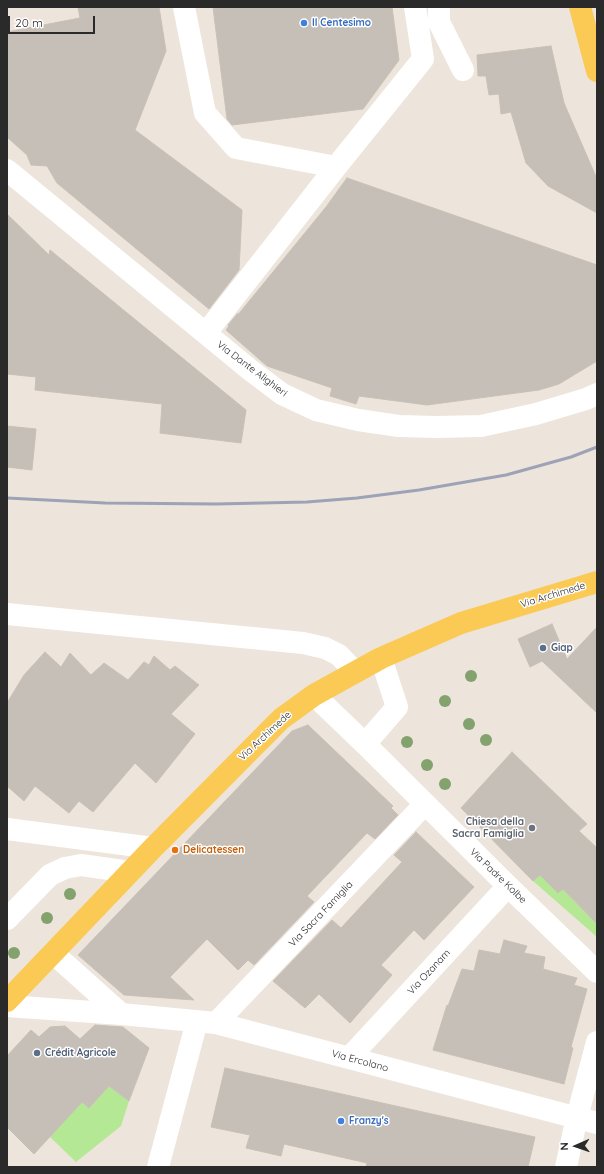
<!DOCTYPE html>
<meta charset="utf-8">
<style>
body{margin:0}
#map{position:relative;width:604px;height:1174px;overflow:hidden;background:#ede4db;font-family:Quicksand,sans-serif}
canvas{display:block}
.frame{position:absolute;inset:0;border:8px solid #2a2a2a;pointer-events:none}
.north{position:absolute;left:556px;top:1126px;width:40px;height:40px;-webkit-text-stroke:3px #fff;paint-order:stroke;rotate:268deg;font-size:11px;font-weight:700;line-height:16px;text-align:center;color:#2a2a2a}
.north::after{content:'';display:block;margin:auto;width:14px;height:18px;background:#2a2a2a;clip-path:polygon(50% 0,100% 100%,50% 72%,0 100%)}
.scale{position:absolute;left:8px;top:16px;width:87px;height:18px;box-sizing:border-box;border:2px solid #2a2a2a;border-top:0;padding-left:5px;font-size:12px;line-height:14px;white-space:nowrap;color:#2a2a2a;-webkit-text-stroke:3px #fff;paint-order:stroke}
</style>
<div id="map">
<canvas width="604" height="1174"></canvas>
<div class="frame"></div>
<div class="north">N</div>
<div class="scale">20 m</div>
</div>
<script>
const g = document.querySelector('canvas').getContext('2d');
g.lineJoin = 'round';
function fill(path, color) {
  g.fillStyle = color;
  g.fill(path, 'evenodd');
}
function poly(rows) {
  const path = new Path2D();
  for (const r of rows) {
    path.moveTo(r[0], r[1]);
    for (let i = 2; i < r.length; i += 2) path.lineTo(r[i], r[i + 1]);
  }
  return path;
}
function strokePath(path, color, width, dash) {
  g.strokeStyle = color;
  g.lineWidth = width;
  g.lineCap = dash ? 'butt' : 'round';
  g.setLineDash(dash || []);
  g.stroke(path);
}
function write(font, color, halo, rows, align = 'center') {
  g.font = font + ' Quicksand,sans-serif';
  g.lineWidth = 3;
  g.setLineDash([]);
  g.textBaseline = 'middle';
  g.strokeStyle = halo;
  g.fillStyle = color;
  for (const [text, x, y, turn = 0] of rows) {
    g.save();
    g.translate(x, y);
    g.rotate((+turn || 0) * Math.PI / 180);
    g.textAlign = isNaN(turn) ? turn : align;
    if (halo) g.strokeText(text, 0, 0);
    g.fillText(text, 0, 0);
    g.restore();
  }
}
fill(poly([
 [540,875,558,893,563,889,597,924,597,937,533,881],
 [50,1071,89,1108,109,1086,129,1101,121,1126,76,1162,50,1137]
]), '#b5e894');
const building = poly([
 [78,7,159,7,166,51,135,130,242,210,239,270,209,309,57,183,47,166,31,165,27,155,7,137,7,32,80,18,78,7],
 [213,7,392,7,399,60,363,109,232,125,227,119,213,7],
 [551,46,564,103,597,179,597,213,548,186,526,163,511,112,501,114,499,94,489,95,486,76,478,76,477,55,551,46],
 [347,178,597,265,597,361,559,384,539,390,427,405,359,396,356,404,330,396,332,388,267,366,226,330,229,326,228,325,238,313,237,316,326,207,347,178],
 [7,214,49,255,50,250,246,410,241,443,160,433,162,404,35,390,36,377,7,374,7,214],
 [7,426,36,429,32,470,7,467,7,426],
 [552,624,567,659,597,627,597,713,542,661,530,667,518,639,552,624],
 [45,652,61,667,70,653,91,675,104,663,128,680,144,662,149,665,154,656,170,670,175,666,199,685,171,714,195,734,156,783,135,763,93,812,79,801,69,813,35,786,24,801,7,786,7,703,24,675,45,652],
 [308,725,393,806,391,808,398,815,375,839,367,833,307,896,314,902,254,965,248,960,238,970,207,939,170,977,194,1000,124,995,78,955,292,731,308,725],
 [512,752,587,824,579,831,597,848,597,924,563,889,558,893,540,875,533,881,461,808,512,752],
 [416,832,474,887,424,940,414,930,381,965,392,975,350,1023,319,994,305,1008,273,981,332,920,341,928,402,862,394,855,416,832],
 [504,940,527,946,524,953,545,957,543,969,577,978,574,985,587,989,571,1047,573,1048,564,1084,433,1050,447,1005,448,1006,462,969,474,971,479,950,500,954,504,940],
 [95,1025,123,1027,149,1048,129,1101,109,1086,89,1108,82,1102,34,1154,7,1127,7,1056,31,1030,39,1037,50,1027,65,1026,80,1039,95,1025],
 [225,1068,535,1137,528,1167,366,1167,367,1163,284,1144,281,1156,246,1148,250,1135,211,1127,225,1068]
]);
fill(building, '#c5bfb7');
strokePath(building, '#c9c0b5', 1);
strokePath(poly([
 [184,7,205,113,236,148,336,167],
 [439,7,439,22,463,70],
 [7,170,249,369,282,394,316,410,358,420,399,426,438,427,481,426,536,414,586,399,597,394],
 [206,333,336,167,423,59,415,7],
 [7,614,303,643,325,648,339,655,355,672],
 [381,658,397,707,365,744,508,886,597,972],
 [314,695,365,744],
 [7,829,153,848],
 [7,919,50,875,65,868,81,865,130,872],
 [53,953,121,1014],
 [7,1006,121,1014,216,1023,597,1123],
 [216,1023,425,804],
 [349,1058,508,886],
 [158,1167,197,1021],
 [566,1167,577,1117,597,1042]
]), '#fff', 22);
strokePath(poly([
 [580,7,597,71],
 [7,1001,153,848,281,719,314,695,381,658,461,623,597,582]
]), '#faca54', 22);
strokePath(poly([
 [7,498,105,503,216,504,307,502,357,498,419,490,506,475,571,457,597,447]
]), '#9da2b6', 3);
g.fillStyle = '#83a26e';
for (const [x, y] of [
 [471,676],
 [445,701],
 [469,724],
 [486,740],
 [407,742],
 [427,765],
 [445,784],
 [70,894],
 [47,918],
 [14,953]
]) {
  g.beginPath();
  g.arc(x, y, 6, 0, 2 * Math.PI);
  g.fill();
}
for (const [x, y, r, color] of [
 [304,23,4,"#3f7fe0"],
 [543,648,4,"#5c6f8a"],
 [532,828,4,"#6b7280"],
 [175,850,4,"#e8710a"],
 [37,1053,4,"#5c6f8a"],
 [341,1121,4,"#3f7fe0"]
]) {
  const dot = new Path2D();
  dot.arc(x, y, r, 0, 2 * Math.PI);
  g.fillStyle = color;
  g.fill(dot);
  strokePath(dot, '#fff', 1.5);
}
write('bold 10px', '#366cbe', '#fff', [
 ["Il Centesimo",312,23],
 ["Franzy's",349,1121]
], 'left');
write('10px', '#2a2a2a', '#fff', [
 ["Via Dante Alighieri",252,369,37],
 ["Via Archimede",553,595,-17],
 ["Via Archimede",265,736,-43],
 ["Via Padre Kolbe",498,876,44],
 ["Via Sacra Famiglia",321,914,-46],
 ["Via Ozanam",429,972,-47],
 ["Via Ercolano",360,1061,15]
]);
write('bold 10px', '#4e5e75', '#fff', [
 ["Giap",551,648],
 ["Crédit Agricole",45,1053]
], 'left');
write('bold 10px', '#5b616d', '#fff', [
 ["Chiesa della",524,822],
 ["Sacra Famiglia",524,834]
], 'right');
write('bold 10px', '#c56008', '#fff', [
 ["Delicatessen",183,850]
], 'left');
</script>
